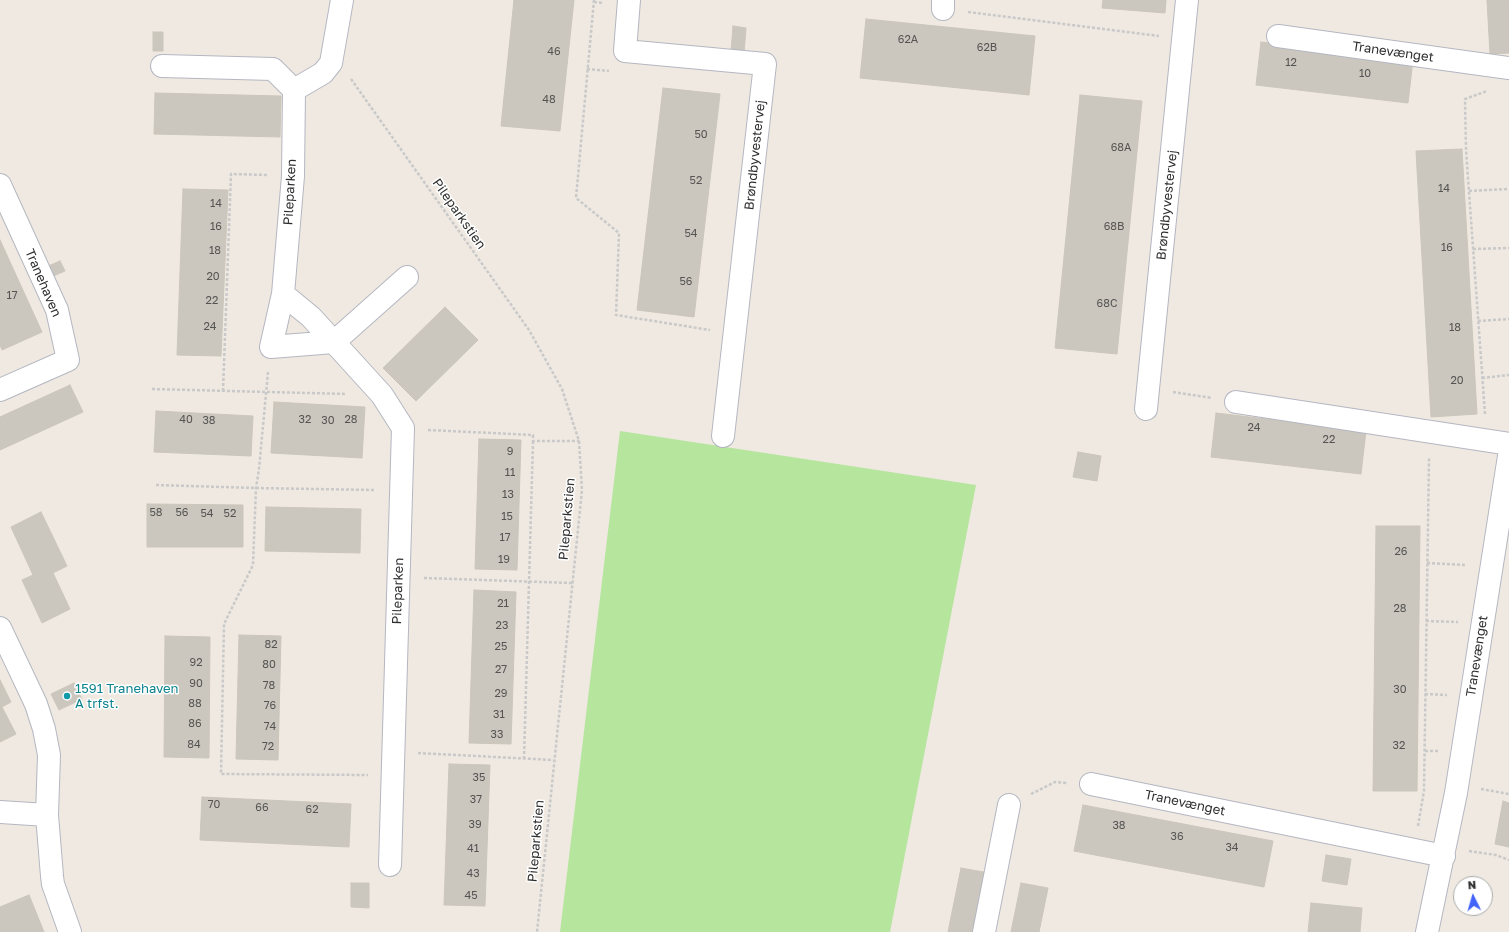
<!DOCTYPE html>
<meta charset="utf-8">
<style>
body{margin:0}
#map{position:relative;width:1509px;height:932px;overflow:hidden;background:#efe9e1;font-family:"Golos Text",sans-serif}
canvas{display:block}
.north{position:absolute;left:1453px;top:876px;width:40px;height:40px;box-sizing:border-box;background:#fff;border:1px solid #ababab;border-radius:50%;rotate:355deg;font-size:11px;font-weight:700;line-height:16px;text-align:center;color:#2e2e2e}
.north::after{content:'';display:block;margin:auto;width:14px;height:18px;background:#4264fb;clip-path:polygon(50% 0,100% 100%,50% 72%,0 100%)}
</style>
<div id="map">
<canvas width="1509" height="932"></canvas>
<div class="north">N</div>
</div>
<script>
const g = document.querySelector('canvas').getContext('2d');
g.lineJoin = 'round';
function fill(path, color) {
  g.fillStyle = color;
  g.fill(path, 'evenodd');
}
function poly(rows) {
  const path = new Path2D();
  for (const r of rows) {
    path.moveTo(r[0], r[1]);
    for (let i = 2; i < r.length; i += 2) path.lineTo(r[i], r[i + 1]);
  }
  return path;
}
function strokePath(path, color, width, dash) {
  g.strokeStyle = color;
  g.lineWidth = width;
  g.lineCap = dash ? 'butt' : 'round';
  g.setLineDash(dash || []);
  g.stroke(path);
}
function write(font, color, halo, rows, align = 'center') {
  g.font = font + ' "Golos Text",sans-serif';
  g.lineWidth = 3;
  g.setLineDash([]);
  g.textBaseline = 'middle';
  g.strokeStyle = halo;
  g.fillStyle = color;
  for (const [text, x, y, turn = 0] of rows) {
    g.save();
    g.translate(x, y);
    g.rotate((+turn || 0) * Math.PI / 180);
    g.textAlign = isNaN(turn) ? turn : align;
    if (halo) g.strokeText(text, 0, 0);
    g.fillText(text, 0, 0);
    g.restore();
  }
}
fill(poly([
 [620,431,976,485,890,932,560,932]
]), '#b6e59e');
const building = poly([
 [514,0,574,0,560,131,501,126,514,0],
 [1103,0,1166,0,1165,13,1102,8,1103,0],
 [1487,0,1509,0,1509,53,1490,54,1487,0],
 [866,19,1035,36,1029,95,860,78,866,19],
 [733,26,746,28,744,53,731,52,733,26],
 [153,32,163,32,163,51,153,51,153,32],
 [1261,42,1413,60,1408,103,1256,85,1261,42],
 [663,88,720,94,694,317,637,310,663,88],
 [155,93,281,96,280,137,154,134,155,93],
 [1080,95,1142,101,1117,354,1055,348,1080,95],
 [1462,149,1477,414,1431,417,1416,151,1462,149],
 [183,189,228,190,221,356,177,355,183,189],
 [0,240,42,332,2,350,0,345,0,240],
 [60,261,65,271,51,277,46,267,60,261],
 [445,307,478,340,416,401,383,368,445,307],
 [70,385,83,412,0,450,0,417,70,385],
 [274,402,365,407,362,458,271,453,274,402],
 [156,411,253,416,251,456,154,452,156,411],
 [1216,413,1366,431,1361,474,1211,457,1216,413],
 [479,439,521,440,517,570,475,569,479,439],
 [1078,452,1101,456,1097,481,1073,477,1078,452],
 [147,504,243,505,243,547,147,547,147,504],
 [266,507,361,509,360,553,265,551,266,507],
 [41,512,67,566,53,573,70,609,42,623,22,580,33,575,11,527,41,512],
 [1376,526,1420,526,1417,791,1373,791,1376,526],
 [474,590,516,592,511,744,469,743,474,590],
 [239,635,281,636,278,760,236,759,239,635],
 [165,636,210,637,209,758,164,757,165,636],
 [0,680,11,702,2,707,16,734,0,742,0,680],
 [74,683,82,699,59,710,51,694,74,683],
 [449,764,490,765,485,906,444,905,449,764],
 [202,797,351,804,349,847,200,840,202,797],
 [1503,801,1509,803,1509,847,1495,844,1503,801],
 [1083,805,1273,841,1264,887,1074,851,1083,805],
 [1326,855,1351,859,1347,885,1322,881,1326,855],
 [961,868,989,873,977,932,948,932,961,868],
 [351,883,369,883,369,908,351,907,351,883],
 [1021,883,1048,888,1039,932,1011,932,1021,883],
 [29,895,44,932,0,932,0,907,29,895],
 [1311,903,1362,908,1360,932,1308,932,1311,903]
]);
fill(building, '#cbc7bf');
strokePath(building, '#cbc5ba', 1);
const minor = poly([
 [342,0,331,63,323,73,294,90,293,176,283,294,311,317,382,395,403,428,390,865],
 [629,0,625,51,765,64,723,436],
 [943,9,943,0],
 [1278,36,1509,68],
 [162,66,273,69,294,90],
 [0,185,57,310,68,360,0,390],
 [283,294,271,347,334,342,407,277],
 [1236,402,1509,444],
 [1146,409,1187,0],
 [0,628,36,704,44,729,49,755,47,815,52,876,53,884,70,932],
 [1091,784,1444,856],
 [0,812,47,815],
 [984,932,1009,805],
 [1427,932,1456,793,1509,456]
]);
strokePath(minor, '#b4b7c1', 24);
strokePath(poly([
 [594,0,576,198,619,233,616,315,710,330],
 [594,2,603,3],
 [968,12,1159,36],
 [587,69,609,71],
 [351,79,529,330,562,389,579,441,582,490,537,932],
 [1469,191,1509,189],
 [1473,249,1509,248],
 [1478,321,1509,319],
 [268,372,259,469,256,488,253,565,224,624,221,774,368,775],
 [1482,378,1509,375],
 [152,389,347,394],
 [223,391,231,174,267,175],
 [1173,392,1212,398],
 [1485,414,1466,150,1465,99,1487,91],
 [428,430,533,435,533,441,579,441],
 [156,485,256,488,375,490],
 [1427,563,1467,565],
 [424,578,572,583],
 [1426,621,1458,622],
 [1425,694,1447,695],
 [1425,751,1438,751],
 [418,753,553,760],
 [524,759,533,441],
 [1481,789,1509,794],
 [1031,794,1055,782,1067,783],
 [1418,826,1424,791,1429,458],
 [1469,851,1496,855,1509,860]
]), '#c9c9c9', 2.5, [3, 2]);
strokePath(minor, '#fff', 22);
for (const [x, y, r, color] of [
 [67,696,4,"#0f9aa8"]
]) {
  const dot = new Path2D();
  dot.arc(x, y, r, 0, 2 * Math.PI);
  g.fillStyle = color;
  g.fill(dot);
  strokePath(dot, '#fff', 1.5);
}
write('11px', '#555452', null, [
 ["62A",908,40],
 ["62B",987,48],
 ["46",554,52],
 ["12",1291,63],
 ["10",1365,74],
 ["48",549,100],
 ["50",701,135],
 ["68A",1121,148],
 ["52",696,181],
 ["14",1444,189],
 ["14",216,204],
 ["16",216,227],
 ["68B",1114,227],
 ["54",691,234],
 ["16",1447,248],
 ["18",215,251],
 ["20",213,277],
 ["56",686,282],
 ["17",12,296],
 ["22",212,301],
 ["68C",1107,304],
 ["24",210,327],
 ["18",1455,328],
 ["20",1457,381],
 ["40",186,420],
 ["32",305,420],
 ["28",351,420],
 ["38",209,421],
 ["30",328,421],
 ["24",1254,428],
 ["22",1329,440],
 ["9",510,452],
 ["11",510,473],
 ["13",508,495],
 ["58",156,513],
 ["56",182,513],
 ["54",207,514],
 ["52",230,514],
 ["15",507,517],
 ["17",505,538],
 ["26",1401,552],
 ["19",504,560],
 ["21",503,604],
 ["28",1400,609],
 ["23",502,626],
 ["82",271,645],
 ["25",501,647],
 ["92",196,663],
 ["80",269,665],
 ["27",501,670],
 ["90",196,684],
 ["78",269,686],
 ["30",1400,690],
 ["29",501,694],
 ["88",195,704],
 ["76",270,706],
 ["31",499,715],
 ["86",195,724],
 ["74",270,727],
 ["33",497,735],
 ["84",194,745],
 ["32",1399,746],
 ["72",268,747],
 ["35",479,778],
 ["37",476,800],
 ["70",214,805],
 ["66",262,808],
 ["62",312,810],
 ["39",475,825],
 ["38",1119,826],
 ["36",1177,837],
 ["34",1232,848],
 ["41",473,849],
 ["43",473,874],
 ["45",471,896]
]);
write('13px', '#2e2e2e', '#fff', [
 ["Tranevænget",1393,52,8],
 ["Brøndbyvestervej",755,155,-84],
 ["Pileparken",290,192,-87],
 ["Brøndbyvestervej",1167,205,-84],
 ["Pileparkstien",459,214,55],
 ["Tranehaven",43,283,67],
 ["Pileparkstien",567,519,-85],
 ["Pileparken",398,591,-88],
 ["Tranevænget",1477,656,-81],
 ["Tranevænget",1185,803,12],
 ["Pileparkstien",536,841,-85]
]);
write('13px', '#0d838f', '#fff', [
 ["1591 Tranehaven",75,689],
 ["A trfst.",75,704]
], 'left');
</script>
